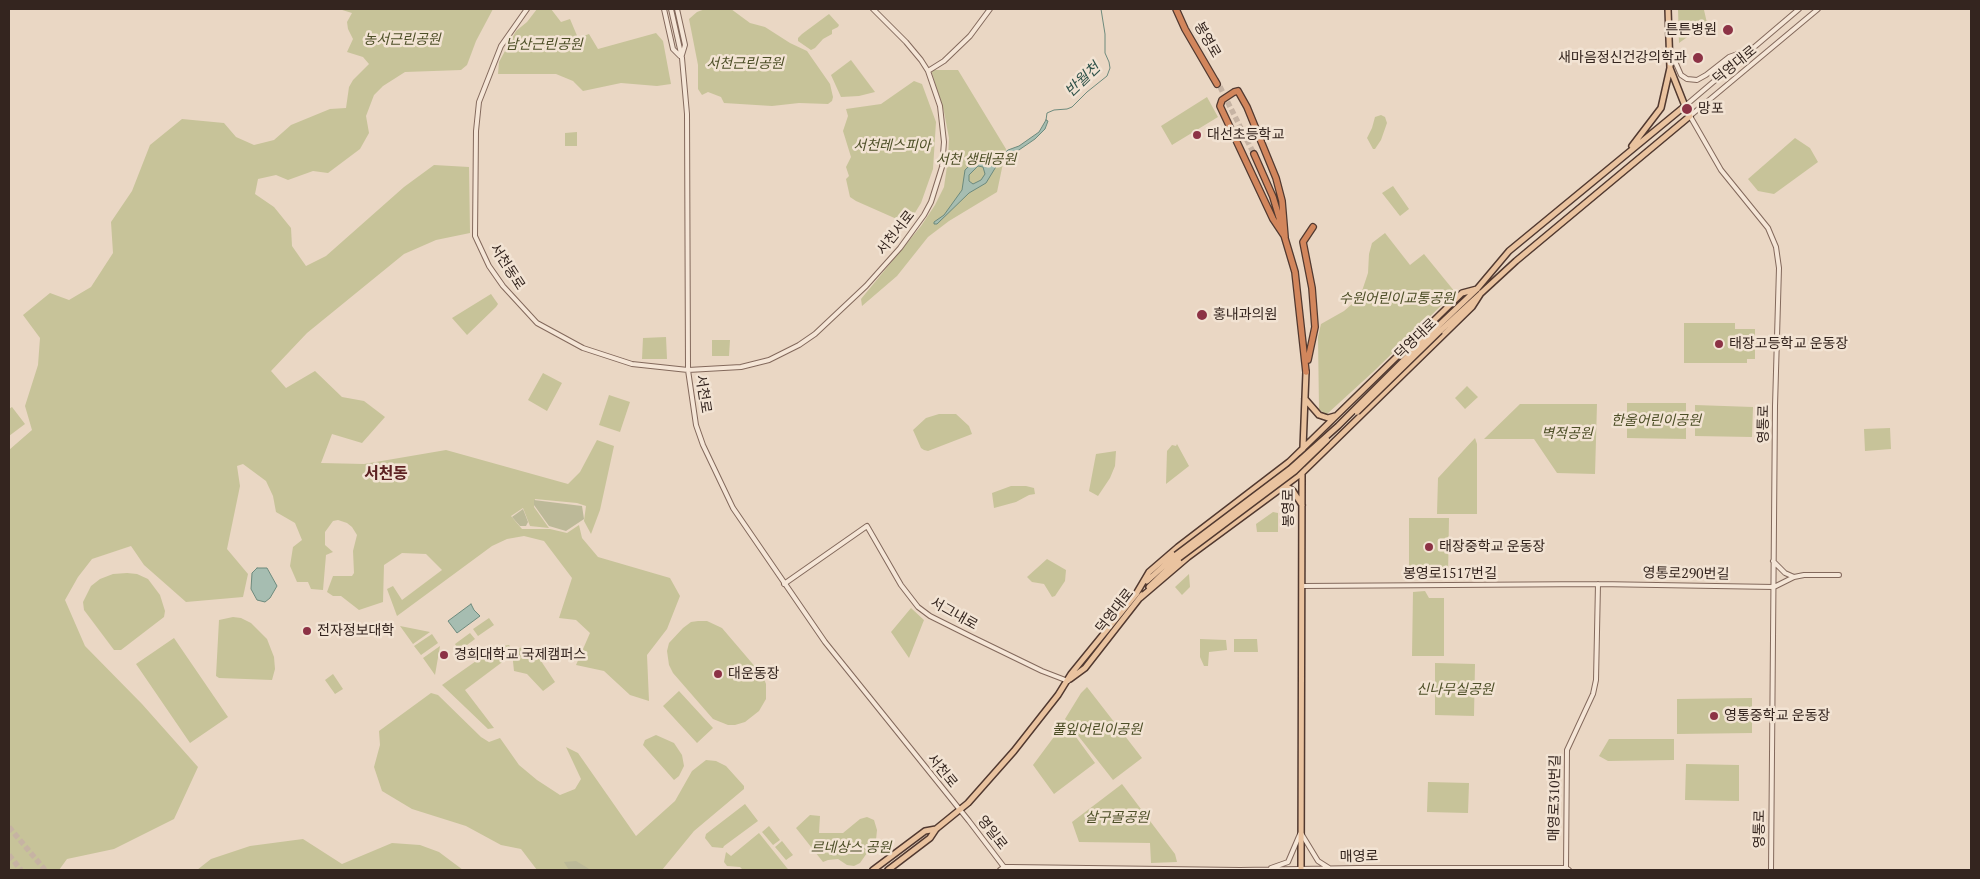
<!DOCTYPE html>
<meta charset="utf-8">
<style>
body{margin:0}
#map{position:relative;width:1980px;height:879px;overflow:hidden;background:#ead7c4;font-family:"PT Serif",serif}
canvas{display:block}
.frame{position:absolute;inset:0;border:10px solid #34251f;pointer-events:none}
</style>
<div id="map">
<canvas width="1980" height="879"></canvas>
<div class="frame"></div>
</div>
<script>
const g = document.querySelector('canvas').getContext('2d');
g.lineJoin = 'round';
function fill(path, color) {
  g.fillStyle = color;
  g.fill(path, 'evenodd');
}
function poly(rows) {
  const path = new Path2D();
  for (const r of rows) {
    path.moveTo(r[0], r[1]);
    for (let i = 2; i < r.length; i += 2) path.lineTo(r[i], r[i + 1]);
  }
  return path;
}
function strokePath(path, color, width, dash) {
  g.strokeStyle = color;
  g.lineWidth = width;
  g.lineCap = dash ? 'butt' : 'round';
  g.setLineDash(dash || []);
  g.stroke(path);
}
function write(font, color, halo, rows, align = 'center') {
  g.font = font + ' "PT Serif","Noto Sans KR",serif';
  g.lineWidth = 5;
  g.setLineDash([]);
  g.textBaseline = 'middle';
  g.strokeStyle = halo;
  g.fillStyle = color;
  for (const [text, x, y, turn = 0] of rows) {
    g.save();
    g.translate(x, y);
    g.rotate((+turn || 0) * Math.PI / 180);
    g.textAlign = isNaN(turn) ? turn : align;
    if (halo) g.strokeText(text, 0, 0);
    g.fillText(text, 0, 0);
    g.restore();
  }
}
fill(poly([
 [339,9,493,9,476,41,467,65,461,70,405,72,383,86,374,95,366,116,369,133,360,149,328,173,313,171,288,180,276,175,258,179,255,194,274,207,291,228,292,246,306,266,326,256,404,187,434,165,469,167,470,233,436,240,404,254,307,333,271,371,286,388,315,371,342,397,364,401,385,417,362,443,332,434,321,463,364,464,446,450,568,484,580,472,597,440,614,446,600,510,591,534,584,521,586,506,577,503,535,499,534,507,549,528,530,526,523,508,511,516,522,529,550,529,567,533,579,525,582,538,598,557,670,578,680,596,667,629,647,655,649,701,630,695,604,671,576,665,590,633,576,620,559,618,572,578,544,541,524,536,507,539,492,546,397,616,387,589,393,586,402,600,442,570,426,554,402,553,384,565,383,602,359,610,341,596,333,596,327,592,333,576,352,576,354,573,353,551,357,535,352,527,347,523,338,520,333,521,325,532,325,545,333,552,326,555,323,590,311,589,308,582,297,582,290,566,293,547,302,540,295,523,276,512,273,496,266,481,243,464,237,466,240,486,227,549,248,574,243,597,186,602,144,565,131,546,92,559,78,577,65,600,85,646,142,704,198,767,174,819,114,849,67,859,59,870,9,870,9,450,32,430,25,406,38,365,40,338,23,315,50,293,69,300,91,287,113,253,111,222,132,191,150,145,182,119,224,123,236,137,254,145,274,140,291,125,330,109,346,108,349,87,353,80,369,64,363,57,347,52,353,39,348,29,347,22,352,13],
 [537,9,551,9,561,22,570,19,578,38,589,34,598,49,656,33,663,41,671,84,657,86,621,83,583,91,573,81,556,74,498,74,499,62,516,31,527,22],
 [705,9,731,9,750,23,765,27,790,43,807,51,830,84,833,97,832,101,828,104,799,103,772,106,724,103,721,97,708,92,702,95,698,89,698,65,689,19,697,12],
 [1678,9,1704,10,1707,23,1679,43],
 [829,14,839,25,838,27,832,30,832,34,823,39,815,48,811,50,798,41,798,38,802,34],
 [851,60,875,92,859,96,841,97,831,75],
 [931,70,958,70,1006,149,997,192,949,221,928,237,897,276,862,306,861,299,921,226,935,205,944,187,948,159,949,138,944,112],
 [914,81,922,84,936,122,933,169,921,203,908,224,856,201,850,197,846,179,849,176,846,167,851,157,843,131,848,116,846,109,881,104],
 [1207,97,1218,117,1172,145,1161,126],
 [1381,115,1385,117,1387,123,1381,140,1375,149,1373,149,1367,138,1372,128,1375,117],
 [577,132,577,146,565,146,565,133],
 [1795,138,1810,148,1818,162,1774,194,1758,191,1748,179],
 [1393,186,1409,209,1400,216,1382,193],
 [1385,233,1410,265,1424,254,1455,292,1373,372,1327,414,1324,413,1319,409,1318,337,1321,324,1344,311,1360,297,1368,273,1369,254,1372,243],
 [491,294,498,304,496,307,467,335,452,318],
 [1684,323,1735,323,1735,329,1755,329,1755,359,1747,359,1747,363,1684,363],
 [666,337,667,359,642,359,643,338],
 [712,340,730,340,729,356,712,356],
 [543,373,562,383,547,411,528,400],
 [1467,386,1478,397,1465,409,1455,398],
 [609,395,630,402,620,432,599,425],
 [1627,403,1686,403,1686,439,1627,438],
 [1520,404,1597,404,1595,474,1557,473,1534,439,1484,439],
 [1695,405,1753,407,1752,437,1695,436],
 [12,407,25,424,9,436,9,409],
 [939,414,956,414,969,426,972,434,928,451,924,450,921,448,913,430,926,418],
 [1890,428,1891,449,1865,451,1864,429],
 [1475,438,1477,444,1477,514,1437,514,1438,478],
 [1177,444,1189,466,1166,484,1167,451,1172,445,1176,446],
 [1116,451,1115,466,1110,478,1098,496,1089,491,1096,454],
 [1011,486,1026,486,1034,488,1035,494,1029,495,1016,502,994,508,992,493],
 [1273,512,1278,513,1278,532,1257,532,1256,524],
 [1409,518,1449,518,1448,576,1409,576],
 [1047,559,1066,570,1065,581,1055,596,1052,597,1044,584,1032,582,1027,577],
 [127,573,137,574,148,579,160,595,165,611,164,617,121,650,114,650,84,610,83,602,91,586,100,579,113,574],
 [1189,574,1190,587,1182,595,1175,587],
 [1425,591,1429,598,1444,598,1444,656,1412,656,1413,592],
 [911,608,924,620,909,658,891,632],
 [233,617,241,618,251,623,267,639,274,657,275,669,272,680,219,678,216,676,219,620],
 [489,618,494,625,478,636,473,629],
 [698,621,707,621,722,628,763,676,766,684,766,699,759,711,745,722,735,725,728,725,713,719,673,673,669,665,667,651,669,643,683,628,691,622],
 [400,626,430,632,413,644],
 [470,633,475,639,459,651,455,644],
 [432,634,438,643,421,655,414,646],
 [174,638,228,717,190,743,136,664],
 [1200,639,1226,640,1227,650,1209,652,1208,666,1204,666,1200,657],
 [1234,639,1257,639,1258,652,1234,652],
 [509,645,511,648,501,654,505,660,465,690,494,728,488,729,442,685,496,647],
 [440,646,435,675,423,658],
 [522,647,530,656,539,658,555,682,543,691,527,674,514,671,512,652],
 [1435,663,1475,664,1474,716,1435,715],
 [333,674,343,689,335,694,325,680],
 [1087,687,1142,758,1113,780,1065,719,1081,693],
 [679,691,713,728,697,743,663,706],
 [431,693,438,695,481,737,489,742,500,738,519,765,537,780,560,795,575,789,581,779,566,747,578,753,636,836,675,801,692,771,706,760,716,761,726,766,744,786,744,789,694,831,662,870,537,870,521,849,501,845,466,826,412,809,382,791,374,767,380,745,379,731],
 [1752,698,1752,733,1677,734,1677,699],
 [1065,722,1095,763,1054,794,1033,765],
 [656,735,674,743,682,755,684,766,679,776,674,780,643,745,645,740],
 [1609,739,1674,739,1674,760,1608,761,1599,756],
 [1686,764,1739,765,1739,801,1685,800],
 [1428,782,1469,783,1468,813,1427,812],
 [1122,784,1175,854,1177,862,1151,863,1150,843,1079,842,1072,822],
 [745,804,758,821,724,846,723,848,712,847,705,838,706,834],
 [810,815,820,816,819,833,843,833,860,819,867,817,874,820,877,830,876,840,860,863,854,866,847,865,838,859,828,860,823,862,796,828],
 [769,826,780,840,773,845,762,832],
 [759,833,787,868,789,870,743,870,740,867,727,866,724,862,726,852,731,856],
 [303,839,342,864,392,843,420,845,439,852,463,870,197,870,211,859,250,846],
 [782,841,793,855,786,860,775,847]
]), '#c7c399');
fill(poly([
 [534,500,582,506,584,519,566,531,549,526,534,505],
 [523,509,528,522,526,526,520,526,512,517],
 [576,861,591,870,569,870,564,862]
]), '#bcb998');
const water = poly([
 [1046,120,1048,121,1045,129,1035,139,997,165,986,183,969,193,937,224,934,224,934,222,944,215,962,190,965,170,972,163,978,159,987,163,992,163,1008,150,1019,146,1039,132,1046,120],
 [978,166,983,167,985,174,981,180,973,184,969,181,969,175,978,166],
 [257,568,267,568,277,586,270,598,265,602,257,600,251,589,252,573,257,568],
 [471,604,474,610,480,616,457,633,448,621,471,604]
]);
fill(water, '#a6bdb1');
strokePath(water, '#6d8a7d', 1);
strokePath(poly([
 [1046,120,1047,113,1054,110,1067,109,1072,107,1087,92,1107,76,1110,68,1109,62,1105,53,1105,34,1101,9]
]), '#6d8a7d', 1);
strokePath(poly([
 [1216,79,1254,154],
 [9,827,45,870],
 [9,855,21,870]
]), '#c6b3a3', 5.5, [5.5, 3]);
const minor = poly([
 [527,9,501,46,479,102,476,131,475,236,489,266,503,286,537,323,583,348,632,364,688,370,741,367,769,360,799,345,815,334,866,286,900,248,924,215,931,202,942,167,944,142,940,106,928,71,921,60,906,42,873,9],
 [664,9,673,49,680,56],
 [671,9,682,58,687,114,688,370,696,425,703,445,733,508,825,642,969,821,1004,867,1004,870],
 [677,9,685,45,682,55],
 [1670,50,1681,75,1687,79,1697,80,1706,75,1729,57,1749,50],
 [928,71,944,61,970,36,990,9],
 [1685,106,1799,9],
 [1773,561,1785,573,1794,577],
 [784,584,867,526,901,585,918,607,930,616,972,637,1042,671,1068,681],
 [1303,586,1598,584,1774,587,1794,577,1804,575,1839,575],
 [1301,833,1318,861,1329,868],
 [1271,868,1288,862,1300,834],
 [1566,868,1567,750,1593,694,1596,680,1598,584],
 [1000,870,1004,867,1011,867,1240,870,1358,868,1566,868,1569,870],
 [1771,870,1775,406,1779,268,1776,247,1768,228,1721,170,1690,116,1818,9]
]);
const major = poly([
 [1632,146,1661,108,1670,68],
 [1436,328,1477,289,1509,251,1685,106],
 [1440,331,1516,261,1690,116,1685,106,1670,68,1668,9],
 [1305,399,1319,415,1328,418,1335,416],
 [1282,488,1289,488,1293,491,1302,505],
 [1147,581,1176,555],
 [1149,587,1179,558],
 [1136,594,1149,572,1178,547,1289,462,1462,293,1477,289],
 [1140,598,1188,557,1302,473,1472,307,1481,293],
 [1070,679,1085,668,1142,595],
 [873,870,925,831,936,829],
 [888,870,930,838,936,829,968,803,1014,751,1058,695,1071,674,1137,593],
 [1301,870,1302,473,1306,372]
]);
const highway = poly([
 [1176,9,1185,29,1217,84],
 [1238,91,1247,107,1276,178,1282,201,1285,237,1273,219,1220,106,1222,100,1234,92,1238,91],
 [1254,154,1273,197,1282,227],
 [1284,235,1295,272,1306,372],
 [1308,360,1315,327,1312,288,1303,242,1313,227]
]);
strokePath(minor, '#83695c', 6);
strokePath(major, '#513930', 8);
strokePath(highway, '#513930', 8);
strokePath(minor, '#f5e6d7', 4);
strokePath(major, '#eac39f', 5);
strokePath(highway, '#d2865c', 5.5);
const majorBridge = poly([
 [1357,412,1440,331],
 [1176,555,1290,469,1338,426,1436,328],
 [1179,558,1295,471,1327,440]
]);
strokePath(majorBridge, '#513930', 8, []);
strokePath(majorBridge, '#eac39f', 5);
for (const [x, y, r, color] of [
 [1728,30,6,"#8c3245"],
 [1698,58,6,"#8c3245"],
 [1687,109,6,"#8c3245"],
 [1197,135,5,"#8c3245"],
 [1202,315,6,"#8c3245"],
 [1719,344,5,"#8c3245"],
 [1429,547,5,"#8c3245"],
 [307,631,5,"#8c3245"],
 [444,655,5,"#8c3245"],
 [718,674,5,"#8c3245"],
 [1714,716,5,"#8c3245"]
]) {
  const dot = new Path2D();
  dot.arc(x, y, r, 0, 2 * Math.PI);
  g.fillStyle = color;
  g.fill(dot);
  strokePath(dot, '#f2e3d3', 2);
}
write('14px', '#34251f', '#f2e3d3', [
 ["튼튼병원",1717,30,"right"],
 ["새마음정신건강의학과",1687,58,"right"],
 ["망포",1698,109],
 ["대선초등학교",1207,135],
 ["홍내과의원",1213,315],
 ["태장고등학교 운동장",1729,344],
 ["태장중학교 운동장",1439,547],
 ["전자정보대학",317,631],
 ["경희대학교 국제캠퍼스",454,655],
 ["대운동장",728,674],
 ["영통중학교 운동장",1724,716]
], 'left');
write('italic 14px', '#4d4f27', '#f2e3d3', [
 ["농서근린공원",402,40],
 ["남산근린공원",544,45],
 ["서천근린공원",745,64],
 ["서천레스피아",892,146],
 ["서천 생태공원",976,160],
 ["수원어린이교통공원",1397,299],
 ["한울어린이공원",1656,421],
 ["벽적공원",1567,434],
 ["신나무실공원",1455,690],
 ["풀잎어린이공원",1097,730],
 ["살구골공원",1117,818],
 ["르네상스 공원",851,848]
]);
write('14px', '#34251f', '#f2e3d3', [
 ["봉영로",1207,40,60],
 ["덕영대로",1735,65,-39],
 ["서천서로",896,233,-52],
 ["서천동로",507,267,57],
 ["덕영대로",1416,339,-44],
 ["서천로",703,394,81],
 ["영통로",1764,424,-89],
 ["봉영로",1289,508,-90],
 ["봉영로1517번길",1450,574],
 ["영통로290번길",1686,574,1],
 ["덕영대로",1115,611,-52],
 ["서그내로",954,614,29],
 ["서천로",942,771,51],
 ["매영로310번길",1555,798,-89],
 ["영통로",1760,829,-89],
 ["영일로",992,833,52],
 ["매영로",1359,857,-1]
]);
write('italic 15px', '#2f5249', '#f2e3d3', [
 ["반월천",1083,80,-44]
]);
write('bold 16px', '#5d2222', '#f2e3d3', [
 ["서천동",386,474]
]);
</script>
